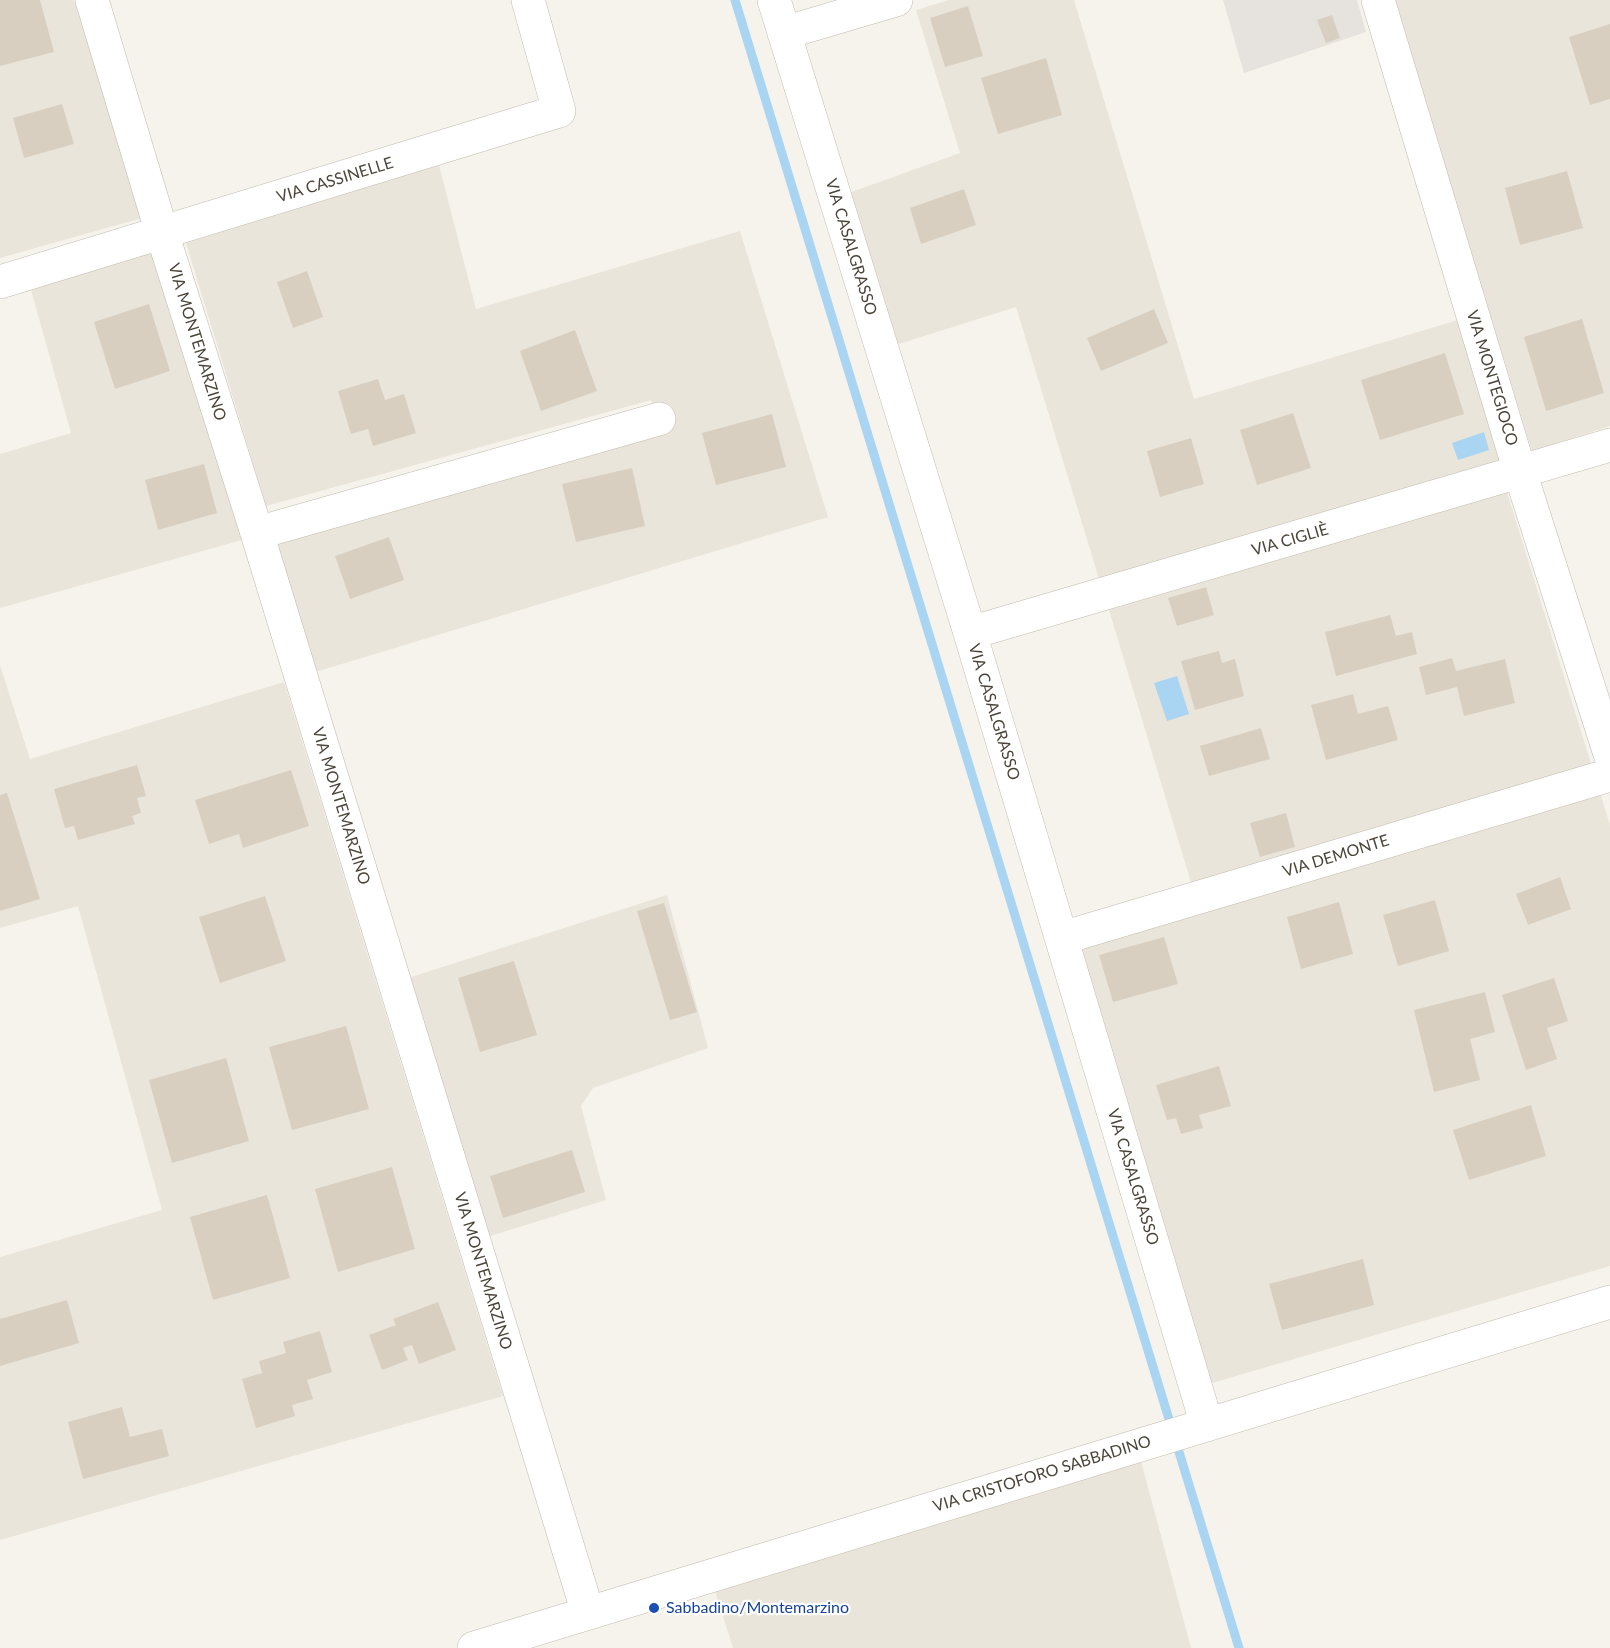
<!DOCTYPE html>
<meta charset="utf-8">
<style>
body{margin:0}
canvas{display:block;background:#f6f3ec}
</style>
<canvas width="1610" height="1648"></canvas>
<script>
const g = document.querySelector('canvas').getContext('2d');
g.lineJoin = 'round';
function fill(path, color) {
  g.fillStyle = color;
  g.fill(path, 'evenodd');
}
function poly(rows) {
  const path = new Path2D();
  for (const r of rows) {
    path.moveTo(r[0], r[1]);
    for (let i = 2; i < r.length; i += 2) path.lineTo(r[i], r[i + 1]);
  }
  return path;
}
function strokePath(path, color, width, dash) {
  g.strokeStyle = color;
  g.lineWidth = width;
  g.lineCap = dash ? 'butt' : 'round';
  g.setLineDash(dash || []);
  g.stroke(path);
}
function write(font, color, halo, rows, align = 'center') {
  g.font = font + ' Lato,sans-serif';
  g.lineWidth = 4.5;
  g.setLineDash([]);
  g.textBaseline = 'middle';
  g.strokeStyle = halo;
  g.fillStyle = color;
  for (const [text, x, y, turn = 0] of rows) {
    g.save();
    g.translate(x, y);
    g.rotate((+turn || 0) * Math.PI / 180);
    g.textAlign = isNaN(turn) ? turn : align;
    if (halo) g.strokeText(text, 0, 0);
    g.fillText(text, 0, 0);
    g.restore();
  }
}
fill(poly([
 [0,0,74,0,142,218,0,258],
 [949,0,1074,0,1194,399,1458,320,1502,461,1100,582,1016,307,896,345,846,194,960,153,916,10],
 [1394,0,1610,0,1610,426,1532,451],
 [439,165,476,309,740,231,828,517,312,673,275,539,664,432,651,400,266,506,186,243],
 [154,248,242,540,0,608,0,454,71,433,31,290],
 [1507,492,1610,825,1610,1266,1209,1384,1075,956,1084,940,1199,909,1109,610],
 [0,665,30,759,284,682,503,1396,0,1540,0,1257,162,1210,78,906,0,928],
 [667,895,708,1048,593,1088,581,1106,606,1200,484,1238,405,979],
 [1141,1461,1191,1648,733,1648,715,1591]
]), '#eae5da');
fill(poly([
 [1223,0,1357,0,1366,32,1244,73]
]), '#e6e2dd');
fill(poly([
 [1484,432,1489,450,1458,460,1452,443],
 [1177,676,1189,714,1167,721,1154,683]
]), '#a9d4f2');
strokePath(poly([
 [735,0,1239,1648]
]), '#a9d4f2', 9);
fill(poly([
 [0,0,40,0,54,52,0,66],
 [968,6,983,56,945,67,930,18],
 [1332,15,1340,38,1326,43,1317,20],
 [1610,24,1610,99,1590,105,1569,37],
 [1046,58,1062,115,998,134,981,78],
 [62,104,74,144,24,158,13,118],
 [1567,171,1583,228,1520,245,1505,188],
 [964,189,976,225,921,244,910,208],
 [307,271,323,317,293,328,277,282],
 [149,304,170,371,115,389,94,322],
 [1154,309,1168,343,1101,371,1087,338],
 [1582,319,1604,393,1546,411,1524,337],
 [575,330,597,391,541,411,520,351],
 [1445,353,1464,414,1380,440,1361,380],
 [378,379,385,400,404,394,416,433,373,446,368,429,351,434,338,391],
 [1293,413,1311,468,1257,485,1240,430],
 [772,414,786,467,716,485,702,433],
 [1191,438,1204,484,1160,497,1147,451],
 [204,464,217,513,158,530,145,480],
 [632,468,645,526,576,542,562,484],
 [389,537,404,580,350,599,335,556],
 [1206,587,1214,615,1177,626,1168,598],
 [1390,615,1396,636,1412,632,1417,654,1336,676,1325,632],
 [1219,651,1222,663,1235,659,1244,696,1195,710,1181,661],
 [1452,658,1456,671,1505,659,1515,703,1464,716,1457,687,1426,695,1419,667],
 [1353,694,1358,714,1388,706,1398,740,1326,760,1311,705],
 [1261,728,1270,759,1209,776,1200,746],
 [137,765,146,796,137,798,141,813,132,816,135,824,78,840,74,826,65,828,54,789],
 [291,770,309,826,243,848,239,834,209,844,195,800],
 [7,793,40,899,0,911,0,795],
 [1286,813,1295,847,1260,857,1250,823],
 [1560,877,1571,909,1528,925,1516,894],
 [265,896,286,961,220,983,199,917],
 [1435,900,1449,951,1398,966,1383,915],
 [1339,902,1353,954,1301,969,1287,917],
 [664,903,697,1012,670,1020,637,911],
 [1164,937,1178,984,1113,1002,1099,955],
 [514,961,537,1035,480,1052,458,978],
 [1554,978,1568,1021,1547,1028,1557,1059,1526,1070,1502,995],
 [1485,992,1495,1032,1470,1039,1480,1080,1434,1092,1414,1010],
 [346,1026,369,1109,292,1130,269,1047],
 [226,1058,249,1141,172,1163,149,1080],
 [1219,1066,1231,1106,1199,1115,1203,1128,1181,1134,1176,1118,1167,1120,1156,1085],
 [1531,1105,1546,1156,1469,1180,1453,1130],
 [572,1150,585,1192,503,1218,490,1176],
 [392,1167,415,1249,338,1272,315,1189],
 [267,1195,290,1278,213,1300,190,1217],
 [1363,1259,1374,1305,1282,1330,1269,1284],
 [67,1300,79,1343,0,1366,0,1319],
 [438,1302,456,1350,419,1364,412,1345,403,1348,408,1360,382,1370,369,1335,396,1325,393,1319],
 [320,1331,332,1372,307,1380,313,1399,292,1405,295,1416,256,1428,242,1379,262,1373,259,1361,286,1353,283,1342],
 [122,1407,130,1437,162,1429,169,1456,83,1479,68,1422]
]), '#d8cfc1');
const minor = poly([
 [92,0,162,233,257,533,588,1613],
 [774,0,970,633,1207,1425],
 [1378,0,1520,472,1610,754],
 [784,33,896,0],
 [0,282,559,111,528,0],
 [257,533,659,419],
 [970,633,1610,445],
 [1062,938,1610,775],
 [474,1648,1610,1302]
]);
strokePath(minor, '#c2bbae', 34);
strokePath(minor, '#fff', 33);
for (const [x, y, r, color] of [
 [654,1608,6,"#1a4fb4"]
]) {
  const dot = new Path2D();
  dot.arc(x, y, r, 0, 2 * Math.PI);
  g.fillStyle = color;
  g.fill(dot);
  strokePath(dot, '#fff', 2);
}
write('16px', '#4b4439', '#fff', [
 ["VIA CASSINELLE",335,180,-17],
 ["VIA CASALGRASSO",851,247,73],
 ["VIA MONTEMARZINO",197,342,73],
 ["VIA MONTEGIOCO",1492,378,73],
 ["VIA CIGLIÈ",1290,540,-16],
 ["VIA CASALGRASSO",994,712,73],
 ["VIA MONTEMARZINO",341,806,73],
 ["VIA DEMONTE",1336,856,-17],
 ["VIA CASALGRASSO",1133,1177,73],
 ["VIA MONTEMARZINO",483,1271,73],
 ["VIA CRISTOFORO SABBADINO",1042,1474,-17]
]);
write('16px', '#164399', '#fff', [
 ["Sabbadino/Montemarzino",666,1608]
], 'left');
</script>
